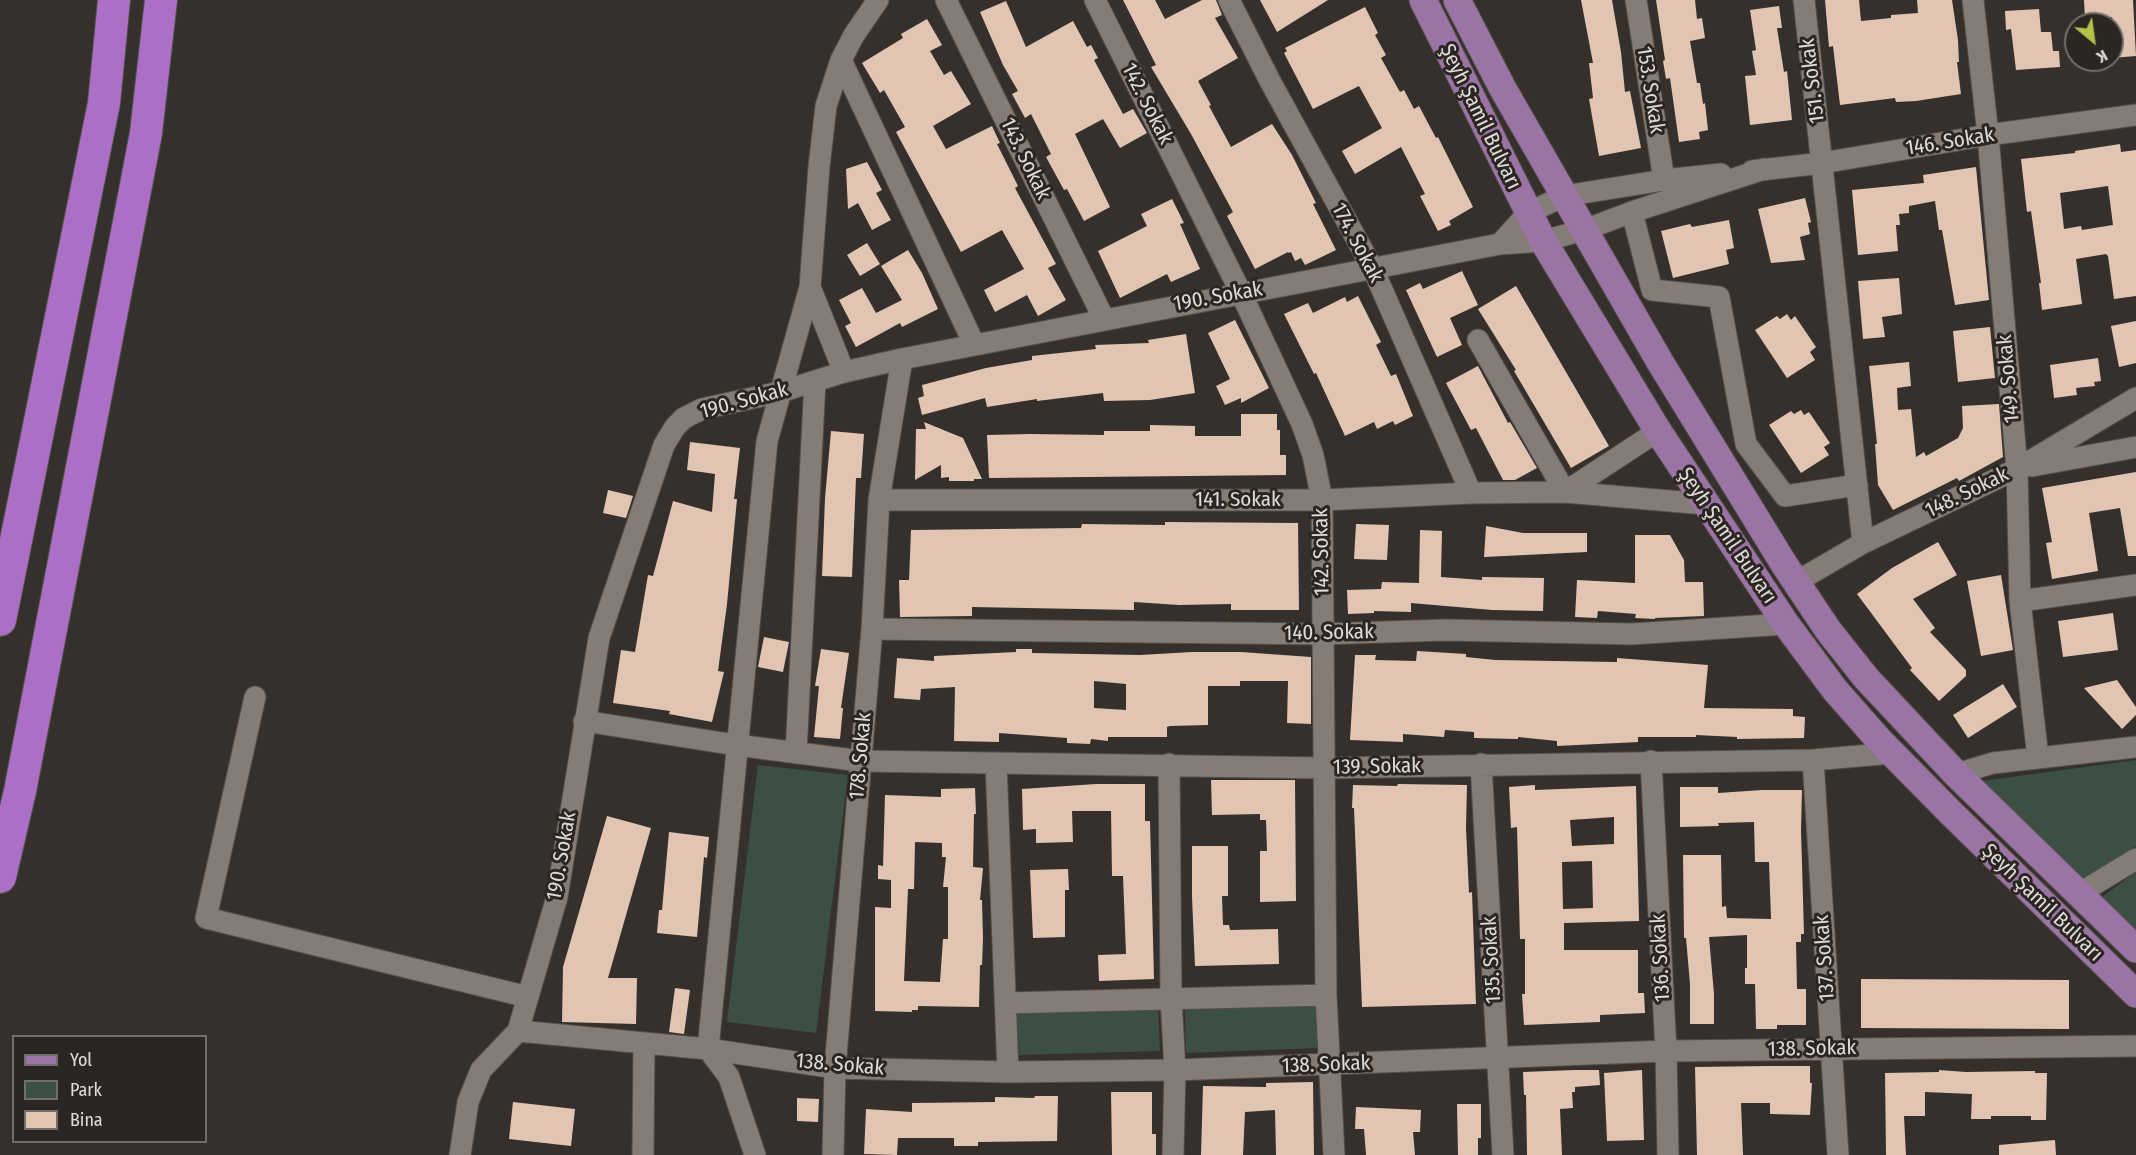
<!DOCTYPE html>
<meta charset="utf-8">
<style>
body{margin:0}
#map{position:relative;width:2136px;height:1155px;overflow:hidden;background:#36302c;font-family:"Fira Sans Condensed",sans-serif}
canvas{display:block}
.legend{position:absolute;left:12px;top:1035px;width:195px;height:108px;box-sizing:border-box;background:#2c2622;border:2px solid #746e6b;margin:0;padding:8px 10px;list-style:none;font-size:18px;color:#e0dbd9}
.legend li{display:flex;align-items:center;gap:12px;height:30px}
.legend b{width:30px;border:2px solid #746e6b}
.north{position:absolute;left:2064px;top:12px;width:60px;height:60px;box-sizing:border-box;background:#2c2622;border:2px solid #746e6b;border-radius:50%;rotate:151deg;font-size:16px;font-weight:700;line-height:24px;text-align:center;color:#e0dbd9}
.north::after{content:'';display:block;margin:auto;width:21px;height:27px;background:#b6c149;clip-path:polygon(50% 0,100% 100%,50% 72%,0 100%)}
</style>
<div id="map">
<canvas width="2136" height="1155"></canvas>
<ul class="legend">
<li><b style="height:8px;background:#9b74a6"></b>Yol</li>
<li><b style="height:16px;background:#3b4f43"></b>Park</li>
<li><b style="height:16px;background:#e1c5b2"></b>Bina</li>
</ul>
<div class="north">K</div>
</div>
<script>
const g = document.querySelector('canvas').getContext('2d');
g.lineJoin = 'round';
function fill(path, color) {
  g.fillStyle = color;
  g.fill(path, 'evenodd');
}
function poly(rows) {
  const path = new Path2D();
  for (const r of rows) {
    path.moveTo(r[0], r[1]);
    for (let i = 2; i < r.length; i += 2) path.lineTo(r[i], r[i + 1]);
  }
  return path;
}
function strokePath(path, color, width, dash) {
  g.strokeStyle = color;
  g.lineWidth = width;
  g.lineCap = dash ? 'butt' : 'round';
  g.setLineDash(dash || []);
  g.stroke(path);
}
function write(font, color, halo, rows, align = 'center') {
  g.font = font + ' "Fira Sans Condensed",sans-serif';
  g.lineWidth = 6;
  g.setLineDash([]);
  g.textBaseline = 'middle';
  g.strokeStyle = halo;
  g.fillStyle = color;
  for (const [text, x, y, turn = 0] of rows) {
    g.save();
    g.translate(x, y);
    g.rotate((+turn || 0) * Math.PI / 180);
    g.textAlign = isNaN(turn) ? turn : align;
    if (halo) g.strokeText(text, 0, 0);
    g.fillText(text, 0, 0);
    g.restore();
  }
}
fill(poly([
 [2136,760,2136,846,2080,880,1982,781],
 [758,765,848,775,816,1033,727,1022],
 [2136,872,2136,931,2102,897],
 [1317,1002,1318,1048,1186,1053,1185,1008],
 [1158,1005,1160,1051,1019,1055,1017,1011]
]), '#3b4f43');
fill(poly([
 [1123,0,1155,0,1165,19,1202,0,1216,0,1222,15,1215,18,1238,58,1198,81,1211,105,1209,106,1231,147,1272,124,1292,155,1316,203,1313,204,1336,250,1305,265,1301,258,1295,261,1291,252,1289,253,1288,252,1255,269,1227,216,1233,212,1191,134,1151,67,1156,65],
 [1260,0,1328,0,1277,32],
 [1581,0,1612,0,1621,52,1625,92,1630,91,1641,148,1599,156,1589,99,1593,98,1589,63,1593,63],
 [1656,0,1695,0,1697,19,1702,18,1705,38,1690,41,1697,83,1700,83,1703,104,1705,103,1708,130,1699,132,1700,139,1679,142,1670,78,1666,79,1663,61,1665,60],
 [1825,0,1859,0,1861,21,1891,18,1891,15,1918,13,1917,0,1952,0,1958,40,1959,62,1957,62,1961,94,1916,101,1896,102,1895,98,1840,105,1833,46,1829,47],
 [2084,0,2133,0,2136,56,2112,58,2112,17,2085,19],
 [1006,1,1026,47,1073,21,1087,47,1091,45,1098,58,1094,60,1123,114,1133,109,1147,133,1120,148,1103,119,1075,134,1110,207,1084,221,1067,189,1064,190,1046,157,1051,154,1031,114,1025,118,1012,94,1018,91,1003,65,980,12],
 [1779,6,1782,28,1777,28,1784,72,1787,71,1792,120,1750,125,1745,76,1756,75,1752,51,1756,50,1750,10],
 [1365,7,1378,33,1375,35,1386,55,1381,58,1400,92,1404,90,1414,109,1419,106,1436,138,1438,137,1473,207,1449,221,1451,225,1438,231,1420,196,1425,194,1401,147,1355,174,1342,151,1382,128,1359,86,1313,109,1284,53,1287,51,1285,48],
 [2039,9,2041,32,2051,32,2053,51,2059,51,2060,67,2016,70,2011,29,2006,30,2005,11],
 [927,19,942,45,930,51,944,75,951,71,971,104,933,126,946,149,992,126,1000,143,997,144,1018,186,1015,188,1056,264,1048,268,1066,300,1038,316,1027,295,995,312,984,290,1024,269,1002,230,961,252,896,132,905,127,884,90,880,93,862,63,903,38,901,34],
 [2120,144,2121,152,2136,150,2136,296,2114,299,2108,256,2106,254,2076,259,2082,304,2042,310,2039,283,2041,283,2031,211,2027,212,2021,159,2075,153,2075,151],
 [2108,186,2113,225,2082,230,2081,226,2064,229,2060,193],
 [867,162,882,190,876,193,891,220,872,230,858,203,848,209,846,169],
 [1976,167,1989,300,1955,305,1942,230,1939,230,1935,201,1909,206,1909,213,1899,214,1900,225,1896,225,1898,251,1858,255,1852,190,1924,183,1923,175],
 [1805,198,1811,222,1808,223,1810,234,1800,237,1805,260,1771,263,1758,209],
 [1172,199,1184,223,1180,224,1200,269,1171,282,1167,274,1120,298,1098,251,1147,226,1141,214],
 [1729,220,1734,248,1726,250,1729,264,1673,278,1661,231,1690,224,1692,227],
 [867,243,880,264,860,276,847,255],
 [908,250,922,273,938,309,902,327,900,323,856,347,845,326,851,323,839,300,862,288,876,313,902,300,881,266],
 [1462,271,1478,305,1450,318,1462,345,1437,357,1406,290,1420,283,1423,289],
 [1899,278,1902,314,1882,317,1885,337,1863,339,1858,281],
 [1516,286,1609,446,1571,468,1514,371,1516,370,1478,309],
 [1358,296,1381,342,1376,345,1391,376,1396,374,1413,416,1395,425,1393,421,1377,429,1374,422,1345,436,1316,373,1314,374,1284,314,1308,303,1313,313,1345,297,1347,302],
 [1787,314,1791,320,1795,316,1816,347,1810,352,1815,360,1787,378,1755,330,1777,316,1780,319],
 [1235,320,1269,388,1241,403,1241,398,1225,405,1216,386,1230,379,1208,333],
 [2136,321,2136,363,2119,367,2111,326],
 [1990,327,1995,378,1958,382,1953,331],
 [1186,334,1195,393,1150,400,1104,401,1103,393,1037,401,1037,399,987,407,985,398,922,415,918,398,924,396,922,385,986,368,1032,360,1032,356,1096,349,1095,345,1149,343,1148,340],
 [2098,358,2101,381,2094,382,2095,386,2076,388,2077,395,2054,398,2050,365],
 [1909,362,1911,386,1897,388,1898,410,1911,409,1916,457,1924,452,1926,456,1958,438,1963,428,1962,406,1999,404,2003,457,1959,481,1957,478,1893,510,1878,485,1875,444,1877,444,1869,366],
 [1478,366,1508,423,1510,422,1537,468,1515,480,1503,480,1476,428,1471,430,1446,383],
 [1801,410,1804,415,1809,412,1830,443,1824,447,1829,455,1801,473,1769,425,1791,411,1794,414],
 [1241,414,1277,414,1277,430,1280,430,1280,455,1286,455,1286,475,989,478,987,435,1030,434,1104,435,1104,431,1150,431,1150,425,1195,426,1195,436,1241,436],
 [924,422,963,438,982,479,974,479,974,481,949,481,949,477,941,478,941,465,915,480,916,429,926,429],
 [831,431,864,434,861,478,856,478,852,577,822,576,825,498],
 [690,442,740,448,734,499,737,499,727,604,718,671,724,672,712,722,669,714,670,711,613,703,621,650,635,652,648,575,653,576,673,501,712,512,715,474,687,470],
 [2136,472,2136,556,2128,556,2120,508,2089,513,2098,571,2052,579,2046,543,2052,542,2042,488],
 [608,490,633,496,626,518,603,513],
 [1165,522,1298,523,1299,610,1231,610,1231,604,1179,605,1134,602,1134,610,972,607,972,616,900,617,899,580,909,580,911,530,1081,528,1082,524,1165,525],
 [1356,524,1389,525,1387,560,1354,559],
 [1486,526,1523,533,1587,533,1587,552,1484,557],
 [1420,530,1442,531,1441,577,1482,580,1482,577,1544,578,1543,611,1492,610,1411,603,1411,612,1374,611,1374,613,1348,614,1347,590,1381,589,1382,582,1419,583],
 [1635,535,1670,535,1684,560,1685,582,1703,582,1704,616,1655,618,1655,619,1635,618,1636,614,1598,611,1597,618,1575,617,1577,580,1635,583],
 [1938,542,1957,575,1913,599,1935,628,1930,632,1966,670,1966,676,1939,701,1910,670,1912,668,1857,594,1892,568],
 [2001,575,2013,650,1981,656,1967,581],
 [2113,613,2118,650,2063,657,2058,621],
 [764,637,789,642,783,672,758,667],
 [821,649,849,653,841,708,843,708,840,739,814,737,819,686,815,686],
 [1016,649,1032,649,1032,653,1140,655,1192,652,1241,652,1311,657,1311,724,1287,723,1288,681,1240,681,1240,686,1208,686,1208,725,1170,726,1167,727,1167,737,1108,737,1108,741,1091,739,1090,744,1067,743,1067,738,999,733,999,742,954,741,955,687,921,689,920,700,894,698,897,658,934,661,934,656,1016,652],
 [1094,681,1126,684,1126,710,1094,708],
 [1417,651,1466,654,1466,657,1495,660,1617,662,1617,658,1708,665,1704,708,1793,709,1793,716,1805,717,1804,738,1737,739,1737,737,1696,735,1696,737,1638,737,1638,742,1557,746,1557,741,1518,737,1518,739,1474,738,1474,732,1445,730,1444,737,1403,734,1403,742,1350,740,1355,655,1376,655,1375,660,1416,661],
 [2117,680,2136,707,2136,715,2122,729,2084,688],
 [2003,684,2017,707,1968,738,1953,715],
 [1211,780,1295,780,1296,901,1260,902,1260,851,1267,851,1266,820,1260,820,1260,814,1212,815],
 [1096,784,1145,784,1145,821,1150,821,1154,979,1099,981,1098,955,1126,954,1123,876,1112,876,1111,811,1072,811,1073,842,1036,843,1036,829,1023,830,1022,789],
 [1398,784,1467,785,1466,828,1469,893,1472,892,1476,1004,1362,1007,1354,808,1352,808,1353,785,1397,786],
 [1535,785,1535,790,1636,786,1639,921,1564,923,1564,950,1638,950,1638,993,1644,993,1645,1013,1600,1015,1600,1022,1524,1025,1522,994,1525,994,1525,939,1520,939,1517,827,1511,828,1509,787],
 [1614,817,1614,844,1572,846,1570,820],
 [1592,861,1593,908,1563,909,1562,862],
 [1680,787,1718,787,1718,793,1762,790,1802,790,1801,830,1804,934,1801,934,1801,942,1796,942,1797,989,1806,989,1806,1025,1777,1025,1777,1029,1756,1029,1755,984,1745,984,1745,968,1747,968,1747,935,1709,937,1714,994,1714,1024,1690,1024,1690,984,1686,938,1684,938,1683,855,1721,855,1722,907,1726,906,1727,918,1771,919,1769,862,1755,862,1754,822,1718,823,1719,826,1680,827],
 [975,788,976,814,974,814,973,867,983,868,980,900,982,900,983,939,982,965,980,965,979,1007,918,1006,918,1010,912,1010,912,1012,875,1011,875,907,891,908,891,880,878,879,878,865,883,866,885,795,941,797,941,789],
 [915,842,942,843,942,857,946,857,943,887,948,887,948,939,943,939,940,982,904,981,908,889,914,889],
 [607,816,651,828,608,978,637,978,636,1024,562,1022,563,967],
 [669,832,709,837,707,858,704,857,697,937,657,933,659,910,662,910],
 [1192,846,1228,846,1228,896,1222,896,1223,925,1229,925,1230,930,1278,929,1279,964,1195,966,1192,897],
 [1068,869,1069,890,1065,890,1065,937,1033,938,1030,870],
 [1861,979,2069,980,2069,1029,1861,1028],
 [675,988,690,990,684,1034,669,1032],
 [1769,1066,1810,1066,1810,1083,1812,1083,1810,1115,1770,1114,1770,1103,1741,1103,1743,1155,1697,1155,1695,1067],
 [1574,1070,1599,1070,1600,1085,1575,1087,1575,1092,1572,1092,1573,1108,1560,1109,1562,1155,1527,1155,1526,1095,1524,1095,1523,1072],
 [1642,1070,1644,1140,1607,1141,1604,1073],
 [1939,1070,1966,1072,2035,1071,2035,1073,2047,1073,2046,1120,2031,1120,2031,1116,1991,1116,1991,1119,1971,1119,1972,1094,1925,1092,1925,1116,1904,1116,1906,1155,1886,1155,1885,1073,1939,1072],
 [1313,1082,1314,1155,1276,1155,1275,1110,1245,1112,1243,1155,1201,1155,1203,1086,1266,1087,1266,1083],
 [1111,1092,1152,1092,1152,1134,1156,1134,1156,1155,1112,1155],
 [1035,1096,1058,1096,1057,1141,978,1142,978,1146,954,1146,954,1138,898,1138,897,1155,864,1154,866,1109,912,1112,912,1103,995,1102,995,1097,1034,1098],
 [797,1098,819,1099,818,1122,797,1121],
 [513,1102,575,1109,571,1146,509,1139],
 [1457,1104,1481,1104,1481,1138,1478,1138,1478,1155,1458,1155],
 [1356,1107,1421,1110,1420,1132,1413,1132,1415,1155,1366,1155,1364,1129,1355,1129],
 [2055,1140,2056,1155,1999,1155,1999,1145]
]), '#e1c5b2');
const minor = poly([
 [946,0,1104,319],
 [1095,0,1241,293,1302,424,1313,455,1322,500,1326,995,1334,1155],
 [1229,0,1270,81,1373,269,1471,493],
 [1636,0,1664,180],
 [1804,0,1863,543],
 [1973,0,1988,135,2017,469,2020,601,2038,758],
 [841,60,974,344],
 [1752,171,1822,163,1988,135,2136,115],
 [1632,212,1652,290,1719,297,1746,444,1785,496,1857,485],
 [1500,244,1528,213,1564,196,1664,180,1721,174],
 [1478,340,1565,492,1658,431],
 [844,372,810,287,819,167,826,106,841,60,854,35,878,0],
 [2032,466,2136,447],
 [879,500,1322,500,1471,493,1565,492,1705,504],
 [1796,582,1863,543,2017,469,2136,398],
 [2020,601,2136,585],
 [872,629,1323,634,1445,630,1632,634,1786,624],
 [255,697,206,918,528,997],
 [584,721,736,745,861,761,1325,768,1813,760,1893,753],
 [796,753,815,381],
 [1813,760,1838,1155],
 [1651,761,1666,1051,1668,1155],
 [996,763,1008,1072],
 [1169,764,1171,998,1175,1070,1173,1155],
 [1481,764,1503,1155],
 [1956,774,1993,763,2136,747],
 [2080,893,2136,859],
 [1006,1003,1326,995],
 [518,1031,708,1049,835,1068,1008,1072,1175,1070,1666,1051,2136,1046],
 [460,1155,468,1102,481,1070,518,1031,557,897,599,638,664,445,675,427,684,418,702,409,780,392,844,372,902,359,1500,244,1543,241,1584,230,1632,212,1764,169],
 [643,1155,644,1043],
 [755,1155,729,1077,708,1049,767,441,810,287],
 [833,1155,835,1068,872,629,879,500,902,359]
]);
const major = poly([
 [1423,0,1543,241,1658,431,1786,624,1835,690,1879,740,1951,813,2136,994],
 [1457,0,1503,89,1660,362,1784,564,1828,630,1866,678,1956,774,2136,949]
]);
const highway = poly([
 [0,620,104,103,114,0],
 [0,877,20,791,146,133,161,0]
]);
strokePath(minor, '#544f4b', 23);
strokePath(major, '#544f4b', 29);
strokePath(highway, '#544f4b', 34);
strokePath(minor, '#847c77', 21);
strokePath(major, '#9b74a6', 27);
strokePath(highway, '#ab6fc5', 32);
write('21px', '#e0dbd9', '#2c2622', [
 ["151. Sokak",1813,81,-97],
 ["153. Sokak",1650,90,81],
 ["142. Sokak",1147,104,63],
 ["Şeyh Şamil Bulvarı",1480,117,64],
 ["146. Sokak",1950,142,-9],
 ["143. Sokak",1025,159,64],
 ["174. Sokak",1357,243,62],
 ["190. Sokak",1218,297,-10],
 ["149. Sokak",2009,379,-95],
 ["190. Sokak",744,401,-15],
 ["148. Sokak",1967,493,-26],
 ["141. Sokak",1238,500],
 ["Şeyh Şamil Bulvarı",1727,536,56],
 ["142. Sokak",1322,552,-91],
 ["140. Sokak",1329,633,-1],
 ["178. Sokak",861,756,-85],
 ["139. Sokak",1377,767,-1],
 ["190. Sokak",562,856,-80],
 ["Şeyh Şamil Bulvarı",2042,903,44],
 ["136. Sokak",1661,958,-93],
 ["137. Sokak",1825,958,-94],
 ["135. Sokak",1492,960,-93],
 ["138. Sokak",1812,1049,-1],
 ["138. Sokak",840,1065,5],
 ["138. Sokak",1326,1065,-2]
]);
</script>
